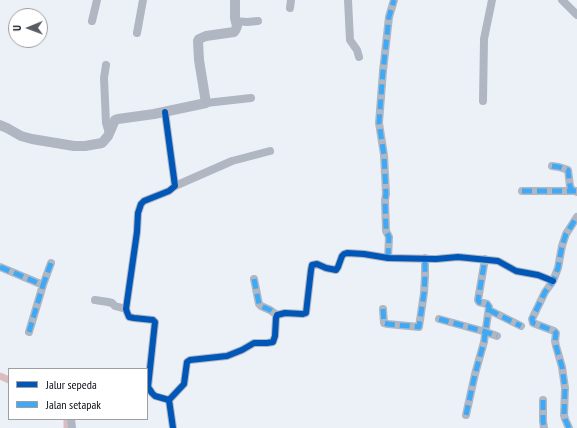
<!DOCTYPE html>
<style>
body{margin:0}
#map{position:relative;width:577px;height:428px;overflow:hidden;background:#ecf1f8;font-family:"PT Sans Narrow",sans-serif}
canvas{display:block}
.legend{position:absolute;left:8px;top:368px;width:140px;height:52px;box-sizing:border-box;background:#fff;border:1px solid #9d9fa1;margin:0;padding:5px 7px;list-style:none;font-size:12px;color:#090e15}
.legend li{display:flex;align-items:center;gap:8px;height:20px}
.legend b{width:20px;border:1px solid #9d9fa1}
.north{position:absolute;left:8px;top:8px;width:40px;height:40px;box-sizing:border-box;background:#fff;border:1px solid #9d9fa1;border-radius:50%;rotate:269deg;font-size:11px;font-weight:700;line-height:16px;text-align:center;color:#090e15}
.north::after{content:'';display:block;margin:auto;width:14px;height:18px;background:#585d64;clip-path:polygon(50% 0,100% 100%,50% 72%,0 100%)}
</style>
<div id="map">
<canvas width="577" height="428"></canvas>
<ul class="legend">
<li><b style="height:5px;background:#0057b8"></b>Jalur sepeda</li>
<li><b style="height:5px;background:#3fa9f5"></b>Jalan setapak</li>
</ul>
<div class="north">U</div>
</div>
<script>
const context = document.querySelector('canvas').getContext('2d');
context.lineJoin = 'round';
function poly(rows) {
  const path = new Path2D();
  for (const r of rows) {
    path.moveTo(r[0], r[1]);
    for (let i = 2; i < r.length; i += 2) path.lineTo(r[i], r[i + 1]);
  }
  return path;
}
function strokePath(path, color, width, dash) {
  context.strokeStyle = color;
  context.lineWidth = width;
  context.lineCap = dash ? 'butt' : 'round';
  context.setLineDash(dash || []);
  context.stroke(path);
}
const canal = poly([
 [0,376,9,380],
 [67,419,67,428]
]);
const minor = poly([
 [348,0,350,40,357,50,359,57],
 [562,0,577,15],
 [290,8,291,0],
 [92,21,97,0],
 [235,21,247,22,258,21],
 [137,33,143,0],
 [106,65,104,78,106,123,108,130,110,132],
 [483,101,484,39,492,0],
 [206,103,251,98],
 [165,112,175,186,169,191,144,201,141,204,138,213,137,232,126,309,127,312,129,317,134,318,153,320,155,322,148,387,152,393,155,396,169,400],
 [552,166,559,167,568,170,570,186,572,190,577,192],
 [175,186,232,161,270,151],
 [522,191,576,191],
 [388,258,389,237,386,231,385,200,386,194,384,155,379,123,383,71,389,17,394,0],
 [0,267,43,285,51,263],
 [254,279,259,304,261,306,270,310,277,315],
 [95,300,108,302,112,303,115,306,126,309],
 [383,309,384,323,388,324,419,327,424,293,425,276,425,258],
 [489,310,521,326],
 [439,319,486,332,497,336],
 [29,332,43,285],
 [543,400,543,421,544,428],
 [466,415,475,374,484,342,489,307,487,304,479,302,478,300,485,259],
 [71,419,72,428],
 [173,428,169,400,184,384,187,362,190,360,227,356,242,350,254,343,267,343,273,342,275,336,276,318,277,315,285,313,303,314,306,313,311,270,312,265,317,264,326,268,336,270,338,267,342,256,344,254,347,253,364,254,388,258,436,259,458,257,498,261,516,271,538,275,553,281],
 [569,428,565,419,564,415,565,388,562,367,556,346,555,341,556,333,554,331,533,323,532,319,545,292,553,281,558,268,562,246,566,234,577,217]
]);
const tertiary = poly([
 [0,125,7,128,21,136,32,139,74,146,85,146,102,143,108,136,115,120,118,119,154,114,206,103,199,60,198,41,199,39,206,36,234,32,236,29,237,26,235,18,235,0]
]);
const quiet = poly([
 [552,166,559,167,568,170,570,186,572,190,577,192],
 [522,191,576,191],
 [388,258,389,237,386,231,385,200,386,194,384,155,379,123,383,71,389,17,394,0],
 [0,267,43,285,51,263],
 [254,279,259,304,261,306,270,310,277,315],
 [383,309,384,323,388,324,419,327,424,293,425,276,425,258],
 [489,310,521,326],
 [439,319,486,332,497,336],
 [29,332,43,285],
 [543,400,543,421,544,428],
 [466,415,475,374,484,342,489,307,487,304,479,302,478,300,485,259],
 [569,428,565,419,564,415,565,388,562,367,556,346,555,341,556,333,554,331,533,323,532,319,545,292,553,281,558,268,562,246,566,234,577,217]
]);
const cycleway = poly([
 [165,112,175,186,169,191,144,201,141,204,138,213,137,232,126,309,127,312,129,317,134,318,153,320,155,322,148,387,152,393,155,396,169,400],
 [173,428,169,400,184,384,187,362,190,360,227,356,242,350,254,343,267,343,273,342,275,336,276,318,277,315,285,313,303,314,306,313,311,270,312,265,317,264,326,268,336,270,338,267,342,256,344,254,347,253,364,254,388,258,436,259,458,257,498,261,516,271,538,275,553,281]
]);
strokePath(canal, '#dabdbc', 7);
strokePath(minor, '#b0b7c2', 8);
strokePath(tertiary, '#b0b7c2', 10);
strokePath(quiet, '#3fa9f5', 5, [10, 5]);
strokePath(cycleway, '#0057b8', 6);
</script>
